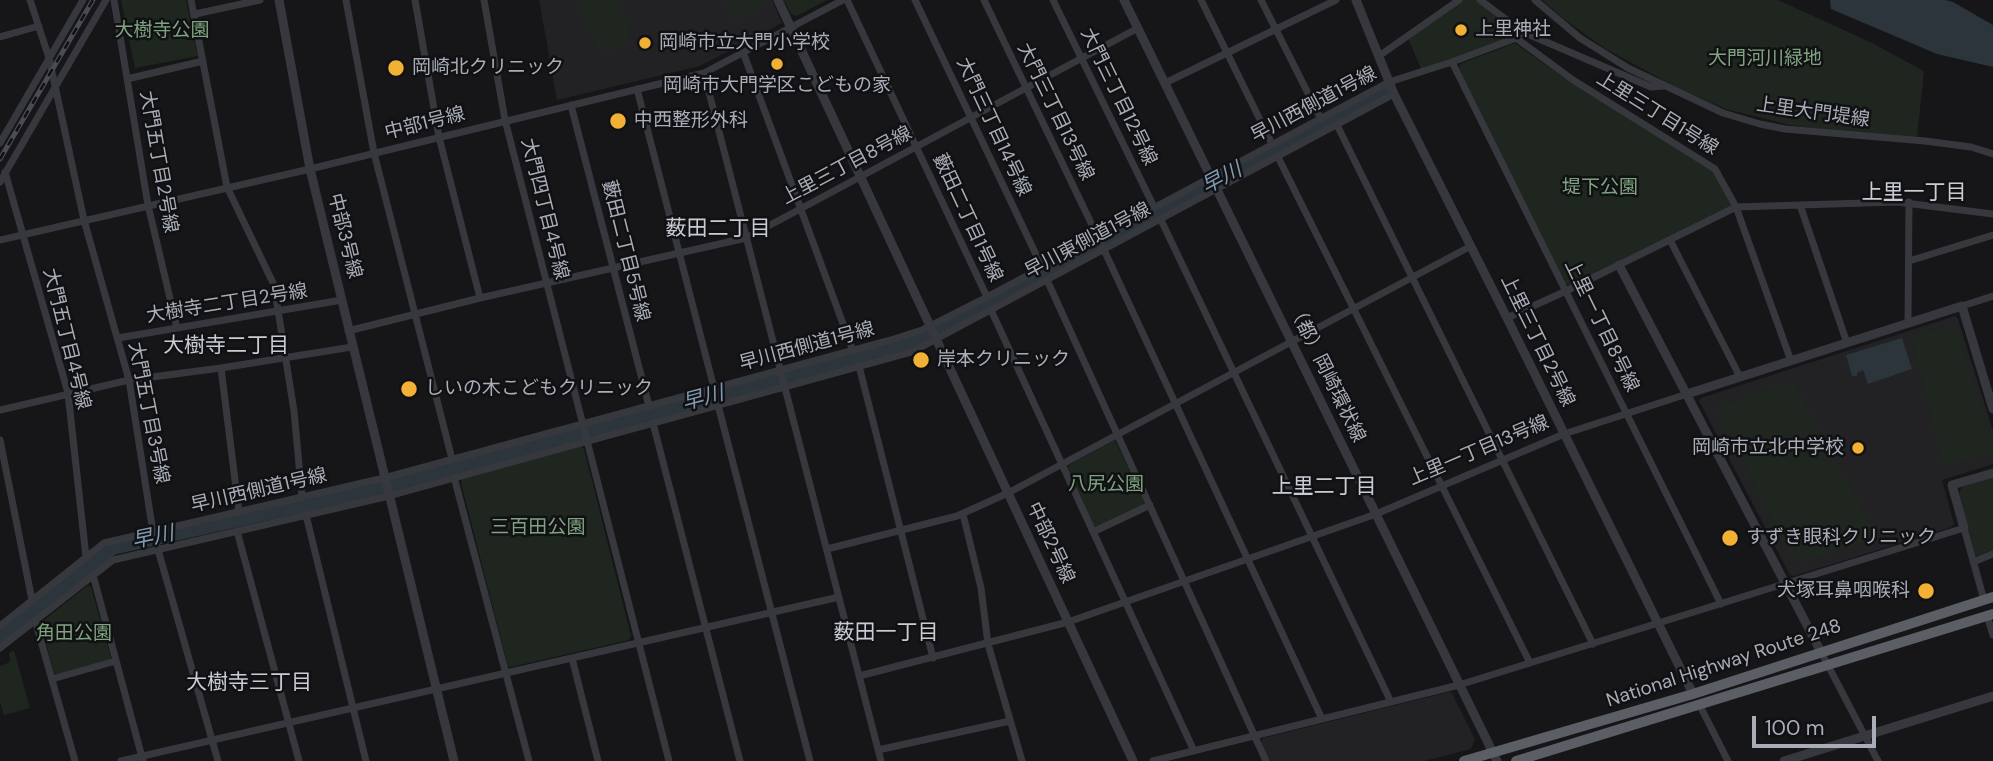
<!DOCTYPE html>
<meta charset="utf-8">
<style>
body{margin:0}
#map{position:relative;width:1993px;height:761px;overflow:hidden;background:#161618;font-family:"DM Sans",sans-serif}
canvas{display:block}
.scale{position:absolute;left:1752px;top:716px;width:124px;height:32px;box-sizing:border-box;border:4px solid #a8adb8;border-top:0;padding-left:9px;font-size:21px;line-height:24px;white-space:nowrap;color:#a8adb8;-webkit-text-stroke:5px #111113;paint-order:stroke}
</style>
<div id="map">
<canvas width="1993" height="761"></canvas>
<div class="scale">100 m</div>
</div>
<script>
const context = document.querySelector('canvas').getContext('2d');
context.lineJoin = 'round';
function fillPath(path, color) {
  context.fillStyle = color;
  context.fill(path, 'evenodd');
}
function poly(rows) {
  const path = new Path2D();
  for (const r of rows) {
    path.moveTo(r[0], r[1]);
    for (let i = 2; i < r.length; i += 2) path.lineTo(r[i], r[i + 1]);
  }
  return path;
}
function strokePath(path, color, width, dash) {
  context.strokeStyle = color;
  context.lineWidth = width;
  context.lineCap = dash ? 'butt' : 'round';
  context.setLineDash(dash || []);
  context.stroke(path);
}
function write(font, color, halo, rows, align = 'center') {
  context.font = font + ' "DM Sans","Noto Sans JP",sans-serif';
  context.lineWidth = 5;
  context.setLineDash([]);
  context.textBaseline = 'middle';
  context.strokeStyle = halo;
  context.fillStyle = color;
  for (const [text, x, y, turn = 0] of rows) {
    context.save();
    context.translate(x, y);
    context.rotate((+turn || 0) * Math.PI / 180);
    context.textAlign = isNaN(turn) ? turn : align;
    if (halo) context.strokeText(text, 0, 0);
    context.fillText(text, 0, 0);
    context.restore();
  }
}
const built = poly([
 [539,0,772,0,782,23,700,66,557,100],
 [1955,316,1958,319,1993,431,1993,464,1942,480,1954,524,1952,527,1794,576,1790,575,1699,401,1701,398],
 [1449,692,1452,693,1475,739,1471,749,1424,761,1270,761,1261,742,1263,738]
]);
const green = poly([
 [121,0,186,0,198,56,135,68],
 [575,0,617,0,631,31,630,38,626,45,617,49,608,51,598,48],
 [734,0,760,0,763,6,734,22,725,5],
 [784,0,827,0,797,16,791,14],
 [1463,0,1475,0,1516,31,1514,35,1457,57,1421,69,1408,38],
 [1542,0,1778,0,1872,43,1924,71,1917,138,1864,134,1790,125,1726,109,1678,88,1604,48,1564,19],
 [1515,43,1571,83,1712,171,1730,203,1730,206,1570,285,1566,284,1459,68,1460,64],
 [1956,324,1993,445,1993,452,1943,466,1912,337],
 [1793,381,1877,538,1807,561,1801,562,1792,558,1719,414,1719,407],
 [1115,440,1144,502,1143,506,1098,527,1094,526,1068,468,1069,465],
 [581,446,584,449,631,636,629,640,511,667,508,666,461,483,462,479],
 [1993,477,1993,550,1978,556,1975,555,1959,493,1962,487],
 [88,585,91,587,111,658,109,661,58,675,54,673,41,625,43,621],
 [14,650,30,708,4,715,0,702,0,666,10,662,9,653]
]);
const water = poly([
 [1830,0,1945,0,1953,2,1993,25,1993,67,1937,54,1831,9],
 [1902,338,1912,369,1868,384,1863,370,1857,373,1857,376,1852,376,1846,355]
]);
const river = poly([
 [0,636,112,547,377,488,899,347,924,338,1386,92]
]);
const minor = poly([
 [30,0,49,58,84,220,129,380,153,532,218,761],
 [114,0,148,205,177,328],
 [191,0,227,187,274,285,294,411,302,497],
 [346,0,374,153,452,459],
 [415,0,439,137,480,298],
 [484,0,505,120,669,761],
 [847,0,987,297],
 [915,0,1042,267],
 [984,0,1104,250,1322,719],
 [1053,0,1154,207],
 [1201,0,1272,144],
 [1261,0,1321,119],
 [1480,0,1523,32,1651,87,1664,86],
 [1535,0,1580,38,1628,68,1723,113,1760,124,1785,129,1925,141,1971,147,1993,154],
 [195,14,260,0],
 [0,37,39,26],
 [1516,38,1573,80,1715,169,1736,207,1791,361],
 [743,52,853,351],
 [1379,56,1459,0],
 [1452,62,1721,604],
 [704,73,881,761],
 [127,79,203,61],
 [1165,83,1336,0],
 [637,89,714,388],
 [571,105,649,406],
 [1337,125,1593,644],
 [0,143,83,0],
 [1278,157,1530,663],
 [5,172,68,393,86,557],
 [0,182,106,0],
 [1800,205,1847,343],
 [1161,220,1391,702],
 [0,240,310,169,704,73,843,0],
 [1670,240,1740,377],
 [1909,261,1993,235],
 [1047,280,1266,761],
 [1962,306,1993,296],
 [991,310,1194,751],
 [1507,318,1566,291,1736,207,1897,202,1993,214],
 [1908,323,1909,202],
 [348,331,480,298,746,238,1138,28],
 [118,338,342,300],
 [859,366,933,658],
 [221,368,239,512],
 [718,405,810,761],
 [0,410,129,380,221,368,352,347],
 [653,423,740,761],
 [0,440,32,600],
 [454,477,529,761],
 [963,514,981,588,988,644,1022,761],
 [306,515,366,761],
 [237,531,299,761],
 [1093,532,1150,505],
 [827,549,957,516,1008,493,1471,246],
 [1973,562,1993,554],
 [93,575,143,761],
 [1987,616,1993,635],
 [35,620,75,761],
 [0,626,104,543,384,478,891,340,922,330,987,297,1389,82,1452,62,1516,38,1523,32],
 [0,648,113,560,389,496,912,352,1394,94],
 [1821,652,1878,761],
 [572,658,598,761],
 [859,676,1068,622,1376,514,1564,434,1687,394],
 [52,679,116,661],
 [1699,704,1728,761],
 [878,750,1010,721],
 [121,761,839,597],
 [1153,761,1459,685,1964,528,1984,600]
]);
const tertiary = poly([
 [279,0,310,169,454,761],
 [778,0,1133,761],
 [1124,0,1497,761],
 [1356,0,1394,94,1507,318,1693,694],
 [1619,265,1821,652],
 [1687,394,1962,306,1993,409],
 [1964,528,1952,485,1993,473],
 [1784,761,1993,696]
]);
const trunk = poly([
 [1464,761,1693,694,1993,597],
 [1516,761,1993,614]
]);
const rail = poly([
 [0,159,93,0]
]);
const markers = [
 [1461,30,7,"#f2b134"],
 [645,43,7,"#f2b134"],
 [777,64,7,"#f2b134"],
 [396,68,9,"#f2b134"],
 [618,121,9,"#f2b134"],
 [921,360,9,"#f2b134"],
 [409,389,9,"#f2b134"],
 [1858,448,7,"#f2b134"],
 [1730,538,9,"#f2b134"],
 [1926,591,9,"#f2b134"]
];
const poiNames = [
 ["上里神社",1475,30],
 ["岡崎市立大門小学校",659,43],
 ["岡崎北クリニック",412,68],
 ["岡崎市大門学区こどもの家",777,86,"center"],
 ["中西整形外科",634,121],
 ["岸本クリニック",937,360],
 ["しいの木こどもクリニック",425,389],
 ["岡崎市立北中学校",1844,448,"right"],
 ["すずき眼科クリニック",1746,538],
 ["犬塚耳鼻咽喉科",1910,591,"right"]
];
const parkNames = [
 ["大樹寺公園",162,31],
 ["大門河川緑地",1765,59],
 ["堤下公園",1600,188],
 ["八尻公園",1106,485],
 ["三百田公園",538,528],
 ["角田公園",74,634]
];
const streetNames = [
 ["大門三丁目12号線",1118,97,64],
 ["早川西側道1号線",1314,105,-28],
 ["大門三丁目13号線",1055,112,64],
 ["上里大門堤線",1813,113,8],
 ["上里三丁目1号線",1657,114,32],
 ["中部1号線",425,124,-14],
 ["大門三丁目14号線",993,127,65],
 ["大門五丁目2号線",158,162,80],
 ["上里三丁目8号線",847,166,-28],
 ["大門四丁目4号線",544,209,76],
 ["藪田二丁目1号線",967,218,65],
 ["中部3号線",344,236,76],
 ["早川東側道1号線",1088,241,-28],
 ["藪田二丁目5号線",625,251,76],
 ["大樹寺二丁目2号線",227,304,-9],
 ["上里一丁目8号線",1601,326,64],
 ["大門五丁目4号線",66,339,76],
 ["上里三丁目2号線",1537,341,64],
 ["早川西側道1号線",807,347,-15],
 ["（都）岡崎環状線",1326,373,64],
 ["大門五丁目3号線",148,413,79],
 ["上里一丁目13号線",1479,451,-23],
 ["早川西側道1号線",259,491,-13],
 ["中部2号線",1050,543,65],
 ["National Highway Route 248",1724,664,-18]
];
const waterNames = [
 ["早川",1222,179,-28],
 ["早川",703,399,-15],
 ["早川",153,538,-12]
];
const neighbourhoodNames = [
 ["上里一丁目",1914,193],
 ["薮田二丁目",718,229],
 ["大樹寺二丁目",226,346],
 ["上里二丁目",1324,487],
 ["薮田一丁目",886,633],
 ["大樹寺三丁目",249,683]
];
fillPath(built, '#222225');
fillPath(green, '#1e261f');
fillPath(water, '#2c353c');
strokePath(river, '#2c353c', 16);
strokePath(minor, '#37383d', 7);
strokePath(tertiary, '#37383d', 9);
strokePath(trunk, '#5b5e65', 10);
strokePath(rail, '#4a4c52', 5);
strokePath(rail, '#111113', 2.5, [8]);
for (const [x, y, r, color] of markers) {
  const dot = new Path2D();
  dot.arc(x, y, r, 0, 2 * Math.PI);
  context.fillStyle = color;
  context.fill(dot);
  strokePath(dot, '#111113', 2.5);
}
write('19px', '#a8adb8', '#111113', poiNames, 'left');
write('19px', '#7fa381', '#111113', parkNames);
write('19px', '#a8adb8', '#111113', streetNames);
write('italic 21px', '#7f9bb3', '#111113', waterNames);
write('21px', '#c9ccd4', '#111113', neighbourhoodNames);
</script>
